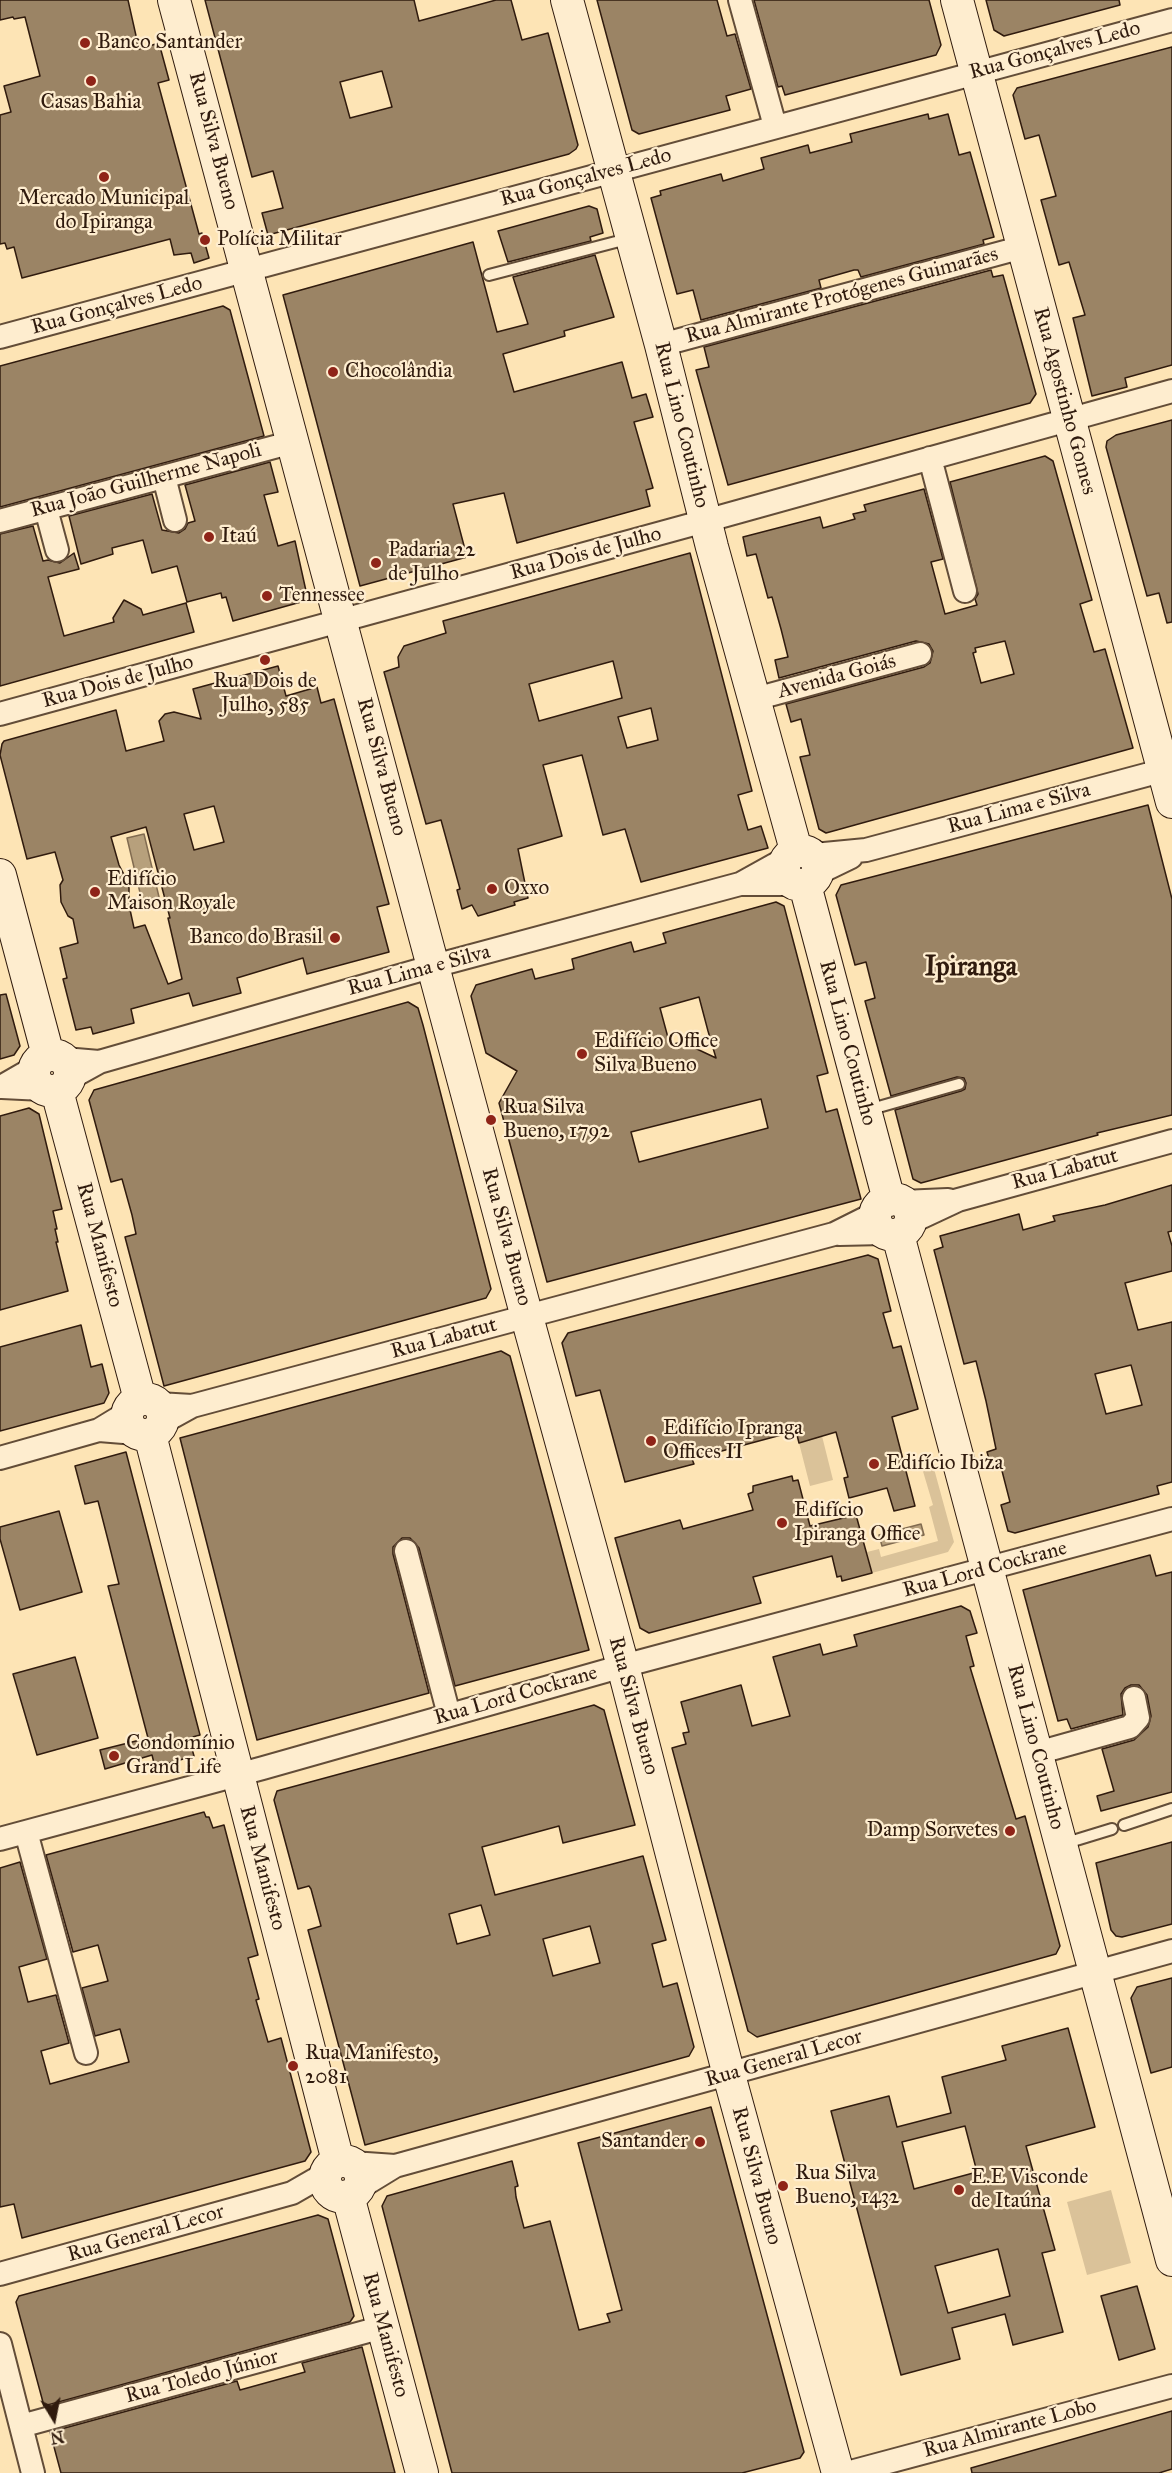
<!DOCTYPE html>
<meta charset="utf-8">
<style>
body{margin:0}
#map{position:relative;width:1172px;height:2473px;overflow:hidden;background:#fde4b5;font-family:"IM FELL Great Primer",serif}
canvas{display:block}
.north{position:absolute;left:24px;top:2389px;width:60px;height:60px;-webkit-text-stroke:4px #feedcf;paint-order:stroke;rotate:170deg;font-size:16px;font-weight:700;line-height:24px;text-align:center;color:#301b0e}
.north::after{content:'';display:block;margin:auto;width:21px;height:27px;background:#301b0e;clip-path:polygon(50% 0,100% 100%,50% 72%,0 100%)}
</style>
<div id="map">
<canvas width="1172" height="2473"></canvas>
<div class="north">N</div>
</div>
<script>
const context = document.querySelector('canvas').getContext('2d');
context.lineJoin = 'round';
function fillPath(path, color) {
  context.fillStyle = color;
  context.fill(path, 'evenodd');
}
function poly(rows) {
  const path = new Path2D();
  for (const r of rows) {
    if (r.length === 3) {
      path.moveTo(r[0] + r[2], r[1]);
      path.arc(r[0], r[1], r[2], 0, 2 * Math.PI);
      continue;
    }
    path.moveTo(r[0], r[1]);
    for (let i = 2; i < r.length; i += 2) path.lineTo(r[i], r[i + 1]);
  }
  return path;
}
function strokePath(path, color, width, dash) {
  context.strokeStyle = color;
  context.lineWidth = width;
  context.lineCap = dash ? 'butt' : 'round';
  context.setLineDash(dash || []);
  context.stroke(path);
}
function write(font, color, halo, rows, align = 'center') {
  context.font = font + ' "IM FELL Great Primer",serif';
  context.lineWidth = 4.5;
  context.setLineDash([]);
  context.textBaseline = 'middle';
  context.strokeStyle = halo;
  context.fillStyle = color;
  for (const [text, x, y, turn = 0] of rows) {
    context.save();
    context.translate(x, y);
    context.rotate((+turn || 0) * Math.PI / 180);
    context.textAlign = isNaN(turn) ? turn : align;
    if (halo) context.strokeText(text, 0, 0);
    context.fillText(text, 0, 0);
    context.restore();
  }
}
const green = poly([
 [822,1436,833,1480,810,1486,799,1443],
 [933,1465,954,1542,948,1552,872,1573,867,1552,879,1549,881,1557,938,1541,929,1507,933,1505,922,1468],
 [1111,2190,1131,2263,1087,2275,1067,2202]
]);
const water = poly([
 [144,834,159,897,142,901,127,838,144,834],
 [921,1524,924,1535,882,1546,879,1535,921,1524]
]);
const building = poly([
 [0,0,128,0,139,49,159,43,169,80,158,83,199,234,202,233,209,258,194,263,191,253,174,255,170,239,22,278,14,247,7,249,5,243,0,244,0,115,11,112,4,86,40,76,25,17,14,19,13,17,0,20,0,0],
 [205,0,414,0,419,21,496,0,511,0,522,40,548,33,578,145,576,149,569,154,268,235,262,213,283,208,273,171,252,177,205,0],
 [382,71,392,107,350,118,340,82,382,71],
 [597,0,717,0,727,36,735,34,751,89,726,96,730,110,639,134,632,130,597,0],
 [754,0,929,0,941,45,936,55,785,95,782,86,778,87,754,0],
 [986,0,1119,0,1120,5,1004,36,994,30,986,0],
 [1172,47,1172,365,1125,378,1127,387,1092,396,1073,318,1085,315,1069,262,1059,265,1041,200,1056,196,1039,135,1025,139,1013,95,1017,88,1172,47],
 [928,114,929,119,948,114,959,155,970,152,994,237,983,240,984,244,861,277,858,270,854,270,819,280,821,288,701,320,693,290,677,294,651,198,661,195,660,191,721,174,723,181,743,175,764,169,761,158,808,145,810,153,852,142,850,134,928,114],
 [589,206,597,209,603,233,590,237,591,241,508,262,498,231,589,206],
 [473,242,497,332,528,324,513,277,595,255,614,317,564,331,565,336,503,354,514,392,622,362,632,398,646,394,653,417,634,422,653,488,646,490,650,506,517,543,504,493,453,504,467,557,360,586,283,295,473,242],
 [991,270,993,277,1003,275,1005,282,1036,394,1030,403,728,485,696,370,709,367,704,347,991,270],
 [223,306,230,310,264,436,0,507,0,366,223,306],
 [1172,420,1172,622,1167,623,1159,593,1147,596,1106,447,1107,441,1116,435,1172,420],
 [1045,456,1053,461,1092,600,1080,604,1094,652,1105,649,1133,748,826,833,819,829,800,757,810,755,801,719,791,722,786,704,924,667,930,663,933,651,929,644,916,641,779,678,775,660,788,657,781,629,772,597,768,598,756,554,747,556,743,537,820,517,823,528,855,519,853,514,866,511,864,505,924,489,943,559,931,562,945,614,977,605,975,599,978,594,950,482,1045,456],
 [1005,641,1014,674,981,683,973,653,976,652,975,648,1005,641],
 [270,462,278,492,264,495,278,546,295,541,308,600,233,621,226,597,222,598,221,593,187,602,177,566,152,573,143,540,112,548,113,554,81,564,69,516,152,494,162,530,179,533,185,529,188,523,195,521,185,485,270,462],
 [33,526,43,561,48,560,60,563,74,553,79,569,48,577,64,636,114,622,113,618,124,600,141,609,143,615,186,603,194,632,0,686,0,534,33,526],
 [690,553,752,791,738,795,748,830,761,826,768,848,641,882,625,829,603,835,582,755,543,765,562,836,518,849,528,898,514,902,515,905,478,916,472,905,462,909,457,890,460,889,441,820,426,824,384,672,399,667,398,657,404,646,446,633,443,621,690,553],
 [613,661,622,698,539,721,529,684,613,661],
 [651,708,658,740,627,748,618,717,651,708],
 [278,666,286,696,317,687,321,703,334,699,389,904,377,907,389,952,307,974,303,958,237,978,241,993,193,1006,189,993,131,1009,134,1023,93,1034,91,1027,76,1030,63,979,67,978,60,948,78,943,73,919,68,916,61,902,60,885,63,880,55,852,27,859,0,755,2,744,4,741,116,710,126,751,164,741,159,721,165,714,174,712,201,719,193,689,278,666],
 [214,806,224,842,194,850,184,814,214,806],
 [146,827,170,918,168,918,182,979,168,984,145,925,134,928,129,905,129,884,119,865,111,837,146,827],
 [1148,805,1172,899,1172,1115,1097,1133,1098,1135,921,1183,913,1179,895,1110,961,1091,965,1089,966,1083,964,1078,957,1077,891,1096,865,1001,875,998,866,962,855,965,836,895,841,885,1148,805],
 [776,902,784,906,828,1073,817,1076,826,1112,837,1109,861,1199,547,1282,499,1103,517,1071,486,1053,471,996,476,985,532,969,535,979,574,969,572,959,631,942,634,952,666,943,663,933,776,902],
 [699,997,708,1031,716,1058,682,1042,670,1045,660,1008,699,997],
 [761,1099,768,1128,639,1162,631,1132,761,1099],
 [6,994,20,1046,14,1055,0,1059,0,995,6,994],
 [408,1002,418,1008,423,1025,491,1289,486,1298,164,1386,125,1237,136,1234,132,1215,122,1179,111,1182,89,1100,94,1090,408,1002],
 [29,1108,39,1114,62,1209,53,1211,57,1229,55,1229,58,1242,56,1242,68,1291,0,1310,0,1116,29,1108],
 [1172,1185,1172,1231,1168,1232,1172,1246,1172,1271,1125,1283,1138,1330,1172,1322,1172,1482,1157,1486,1159,1494,1015,1533,1008,1531,1001,1505,1010,1502,1001,1467,992,1469,987,1452,996,1449,986,1401,976,1361,964,1364,934,1250,943,1247,940,1236,1019,1214,1023,1230,1055,1221,1053,1216,1105,1205,1172,1185],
 [1131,1365,1142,1405,1106,1414,1095,1374,1131,1365],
 [868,1255,878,1259,891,1311,883,1313,893,1348,901,1346,918,1409,892,1417,915,1506,894,1511,887,1488,849,1498,844,1478,848,1477,836,1432,799,1443,796,1431,692,1459,694,1464,625,1482,600,1390,576,1396,562,1343,568,1333,868,1255],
 [81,1325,91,1367,102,1364,109,1393,104,1403,0,1431,0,1347,81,1325],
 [501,1351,510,1356,589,1650,455,1686,419,1548,410,1538,402,1538,393,1547,393,1554,429,1693,257,1740,180,1438,501,1351],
 [126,1452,200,1735,189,1738,194,1756,155,1767,152,1755,105,1769,100,1750,148,1738,108,1586,119,1584,109,1544,98,1501,85,1504,75,1466,126,1452],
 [792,1476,793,1481,798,1480,810,1526,856,1515,872,1573,842,1581,841,1576,837,1577,832,1556,753,1577,761,1603,649,1633,640,1628,615,1538,680,1520,683,1529,753,1510,748,1494,753,1492,753,1486,792,1476],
 [59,1511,82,1592,20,1610,0,1539,0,1527,59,1511],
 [1150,1555,1156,1576,1172,1572,1172,1792,1101,1811,1097,1796,1114,1791,1102,1749,1134,1740,1148,1727,1151,1716,1147,1695,1139,1685,1131,1685,1125,1688,1121,1694,1123,1715,1071,1729,1067,1719,1058,1721,1023,1590,1150,1555],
 [961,1606,970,1611,977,1633,966,1636,974,1666,970,1667,1016,1819,1025,1816,1060,1946,1056,1954,757,2037,748,2031,672,1748,686,1744,683,1733,689,1732,681,1702,741,1685,752,1726,790,1716,773,1657,820,1644,823,1655,857,1646,854,1635,961,1606],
 [75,1657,98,1738,37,1755,13,1674,75,1657],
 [594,1705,604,1710,635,1825,563,1843,559,1826,482,1847,495,1895,643,1856,666,1940,652,1944,663,1987,677,1983,694,2047,689,2056,365,2145,308,1930,321,1926,311,1889,309,1886,298,1889,274,1800,277,1791,594,1705],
 [481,1905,490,1935,457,1944,449,1914,481,1905],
 [590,1926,600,1963,553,1976,543,1939,590,1926],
 [204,1812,206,1817,209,1817,213,1828,224,1825,258,1955,248,1958,259,1999,256,2000,268,2042,281,2038,311,2152,305,2161,22,2238,14,2204,0,2207,0,1868,20,1862,47,1959,19,1967,28,2002,56,1995,69,2043,41,2051,50,2084,129,2062,120,2029,95,2036,82,1988,108,1981,98,1945,73,1952,46,1855,204,1812],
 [1172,1842,1172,1924,1122,1937,1116,1936,1111,1930,1096,1863,1172,1842],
 [1172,1978,1172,2067,1151,2073,1131,1998,1137,1987,1172,1978],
 [1068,2028,1095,2127,1026,2146,1055,2250,1042,2253,1063,2332,1013,2345,1005,2314,952,2328,960,2359,901,2375,831,2111,889,2096,897,2127,951,2113,942,2077,1006,2060,1002,2046,1068,2028],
 [965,2126,977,2172,914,2189,902,2142,965,2126],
 [998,2249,1010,2296,948,2313,935,2266,998,2249],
 [711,2107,804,2452,800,2458,742,2473,452,2473,382,2206,387,2196,512,2161,518,2186,515,2187,516,2197,524,2228,550,2221,579,2330,610,2322,607,2314,622,2310,578,2143,711,2107],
 [318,2215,328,2219,354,2316,350,2322,44,2406,16,2302,19,2296,318,2215],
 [1137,2286,1155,2349,1119,2360,1101,2296,1137,2286],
 [362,2347,395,2473,61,2473,50,2432,237,2381,240,2390,305,2372,302,2363,362,2347],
 [1172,2411,1172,2469,1159,2473,972,2473,971,2468,1172,2411]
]);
const lane = poly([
 [489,275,631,238],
 [868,1110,959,1084],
 [1124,1825,1172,1809],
 [1063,1844,1112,1829]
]);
const street = poly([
 [740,0,775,126],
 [0,337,1172,20],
 [661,345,1023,247],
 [930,458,965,591],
 [164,477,175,520],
 [46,509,57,550],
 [0,521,293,442],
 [755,699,920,654],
 [0,714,705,521,1172,391],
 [814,855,866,850,1172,768],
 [818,873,851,857],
 [742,884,792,884],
 [64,1059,99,1062],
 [70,1078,99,1062,434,966,740,884,785,859],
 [1,1087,34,1068],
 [2,1087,43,1089],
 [902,1202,948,1200],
 [911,1222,958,1200,1172,1141],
 [839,1234,884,1233],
 [158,1404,192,1406],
 [163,1422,192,1406,834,1234,876,1213],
 [99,1430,136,1433],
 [0,1458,99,1430,127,1413],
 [406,1551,449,1715],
 [1037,1753,1130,1727,1138,1718,1134,1698],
 [26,1832,86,2053],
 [0,1839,263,1768,623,1666,1172,1519],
 [352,2163,395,2166],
 [359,2188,395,2166,1172,1951],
 [0,2274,292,2193,325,2174],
 [0,2344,33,2473],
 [21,2426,383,2327],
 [847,2473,1172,2386]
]);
const secondary = poly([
 [174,0,527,1317,623,1666,729,2075,838,2473],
 [567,0,661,345,712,547,796,850],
 [957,0,1172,802],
 [801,868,17],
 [0,875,48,1055],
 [805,885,889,1200],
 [52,1073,18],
 [57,1091,140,1399],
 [893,1217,18],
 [898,1235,1172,2260],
 [145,1417,18],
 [150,1435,338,2161],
 [343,2179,18],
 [348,2196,422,2473]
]);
const markers = [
 [85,43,6,"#8f2418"],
 [91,81,6,"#8f2418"],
 [104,177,6,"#8f2418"],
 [205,240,6,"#8f2418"],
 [333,372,6,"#8f2418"],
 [209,537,6,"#8f2418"],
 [376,563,6,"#8f2418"],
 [267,596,6,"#8f2418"],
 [265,660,6,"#8f2418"],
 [492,889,6,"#8f2418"],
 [95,892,6,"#8f2418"],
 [335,938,6,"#8f2418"],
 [582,1054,6,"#8f2418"],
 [491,1120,6,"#8f2418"],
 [651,1441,6,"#8f2418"],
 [874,1464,6,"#8f2418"],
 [782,1523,6,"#8f2418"],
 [114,1756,6,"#8f2418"],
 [1010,1831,6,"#8f2418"],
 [293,2066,6,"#8f2418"],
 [700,2142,6,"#8f2418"],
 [783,2186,6,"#8f2418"],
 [959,2190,6,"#8f2418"]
];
const poiNames = [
 ["Banco Santander",97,43],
 ["Casas Bahia",91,103,"center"],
 ["Mercado Municipal",104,199,"center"],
 ["do Ipiranga",104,223,"center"],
 ["Polícia Militar",217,240],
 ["Chocolândia",345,372],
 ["Itaú",221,537],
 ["Padaria 22",388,551],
 ["de Julho",388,575],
 ["Tennessee",279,596],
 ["Rua Dois de",265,682,"center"],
 ["Julho, 585",265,706,"center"],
 ["Edifício",107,880],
 ["Maison Royale",107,904],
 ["Oxxo",504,889],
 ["Banco do Brasil",323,938,"right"],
 ["Edifício Office",594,1042],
 ["Silva Bueno",594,1066],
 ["Rua Silva",503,1108],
 ["Bueno, 1792",503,1132],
 ["Edifício Ipranga",663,1429],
 ["Offices II",663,1453],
 ["Edifício Ibiza",886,1464],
 ["Edifício",794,1511],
 ["Ipiranga Office",794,1535],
 ["Condomínio",126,1744],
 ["Grand Life",126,1768],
 ["Damp Sorvetes",998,1831,"right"],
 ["Rua Manifesto,",305,2054],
 ["2081",305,2078],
 ["Santander",688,2142,"right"],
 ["Rua Silva",795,2174],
 ["Bueno, 1432",795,2198],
 ["E.E Visconde",971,2178],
 ["de Itaúna",971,2202]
];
const streetNames = [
 ["Rua Gonçalves Ledo",1055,51,-15],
 ["Rua Silva Bueno",213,141,75],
 ["Rua Gonçalves Ledo",586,178,-15],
 ["Rua Almirante Protógenes Guimarães",842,296,-15],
 ["Rua Gonçalves Ledo",117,306,-15],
 ["Rua Agostinho Gomes",1064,401,75],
 ["Rua Lino Coutinho",681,425,76],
 ["Rua João Guilherme Napoli",146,481,-15],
 ["Rua Dois de Julho",586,554,-15],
 ["Avenida Goiás",837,677,-15],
 ["Rua Dois de Julho",118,682,-15],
 ["Rua Silva Bueno",381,767,75],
 ["Rua Lima e Silva",1019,809,-15],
 ["Rua Lima e Silva",419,971,-15],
 ["Rua Lino Coutinho",847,1043,75],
 ["Rua Labatut",1065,1170,-15],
 ["Rua Silva Bueno",506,1237,75],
 ["Rua Manifesto",99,1245,75],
 ["Rua Labatut",444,1339,-15],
 ["Rua Lord Cockrane",985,1570,-15],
 ["Rua Lord Cockrane",516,1696,-16],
 ["Rua Silva Bueno",633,1706,75],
 ["Rua Lino Coutinho",1035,1747,75],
 ["Rua Manifesto",262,1868,75],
 ["Rua General Lecor",784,2059,-16],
 ["Rua Silva Bueno",756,2176,75],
 ["Rua General Lecor",146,2234,-16],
 ["Rua Manifesto",385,2335,75],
 ["Rua Toledo Júnior",202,2377,-15],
 ["Rua Almirante Lobo",1010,2429,-15]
];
const districtNames = [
 ["Ipiranga",971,968]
];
fillPath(green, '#dac299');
fillPath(water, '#b7a07c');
strokePath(water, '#816b50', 1.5);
fillPath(building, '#9b8465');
strokePath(building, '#301b0e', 1.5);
strokePath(lane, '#634d38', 14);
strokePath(street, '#634d38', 26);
strokePath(secondary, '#301b0e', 34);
strokePath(lane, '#feedcf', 10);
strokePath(street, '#feedcf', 22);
strokePath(secondary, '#feedcf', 32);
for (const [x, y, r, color] of markers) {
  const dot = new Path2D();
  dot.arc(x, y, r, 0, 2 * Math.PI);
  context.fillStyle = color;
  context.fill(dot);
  strokePath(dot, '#feedcf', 2);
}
write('21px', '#301b0e', '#feedcf', poiNames, 'left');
write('21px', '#301b0e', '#feedcf', streetNames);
write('bold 27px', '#301b0e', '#feedcf', districtNames);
</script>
